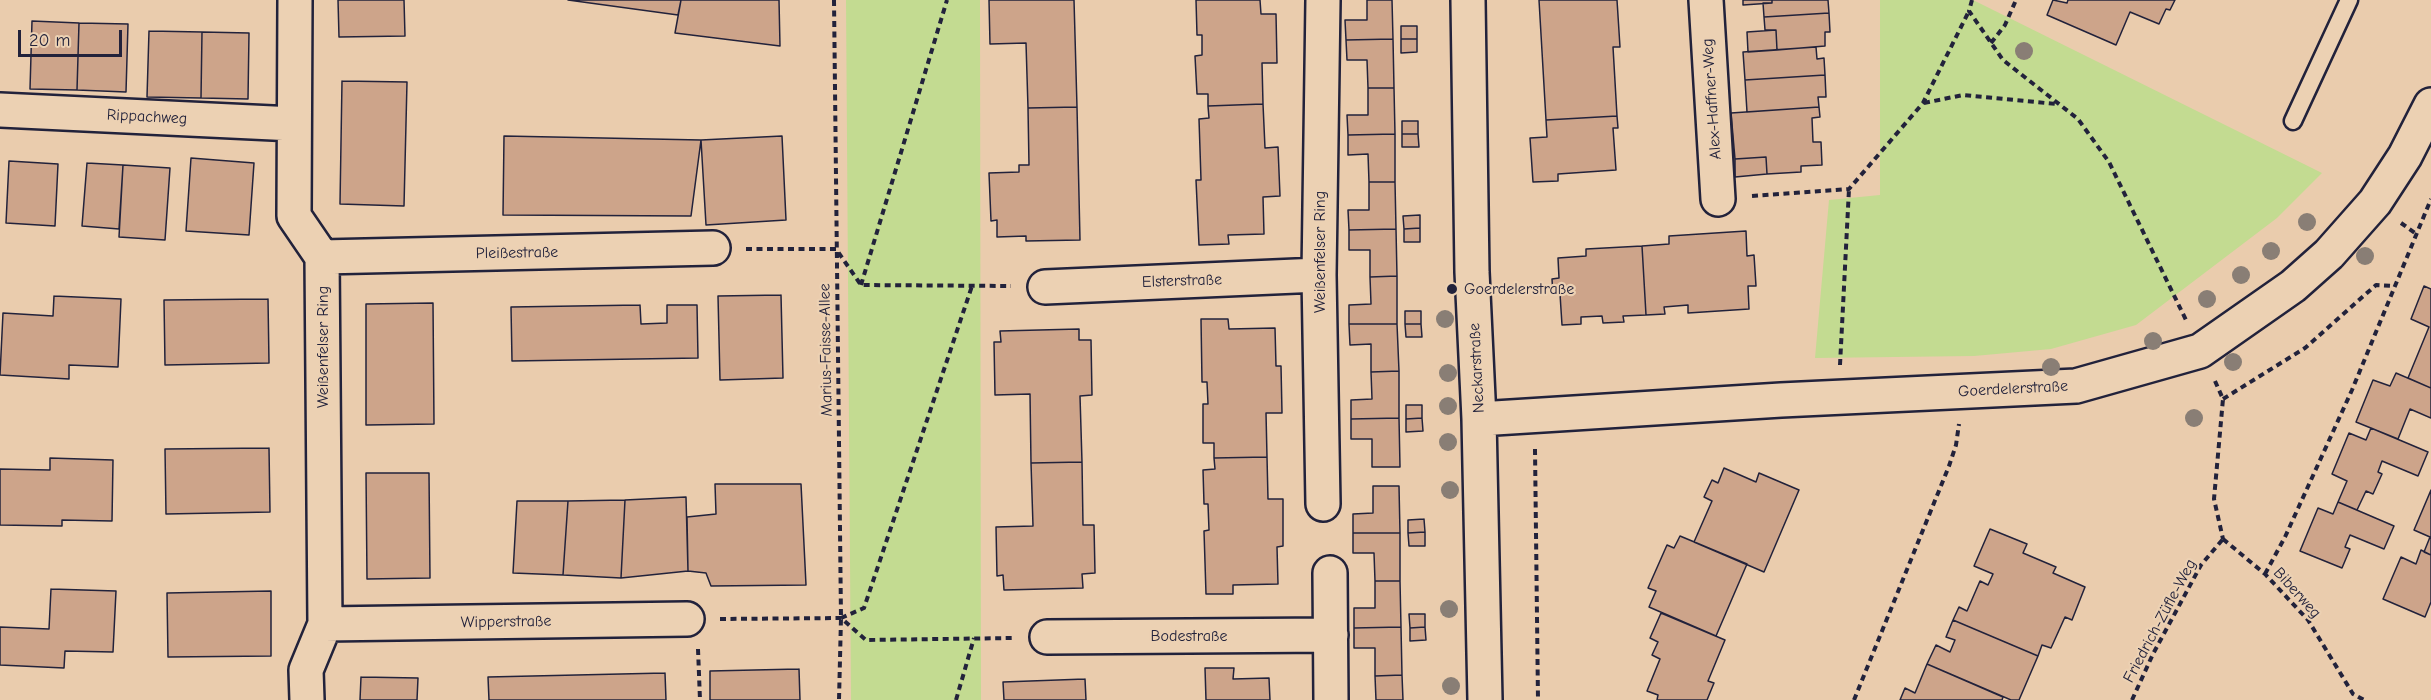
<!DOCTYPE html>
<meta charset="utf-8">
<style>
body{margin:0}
#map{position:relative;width:2431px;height:700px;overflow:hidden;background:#eaccad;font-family:"Comic Neue",sans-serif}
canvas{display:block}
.scale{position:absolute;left:18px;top:30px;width:104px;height:27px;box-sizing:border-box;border:3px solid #22223b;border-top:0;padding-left:8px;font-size:18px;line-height:21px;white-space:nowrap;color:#22223b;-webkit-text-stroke:4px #ecd1b3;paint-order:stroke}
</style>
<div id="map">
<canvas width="2431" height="700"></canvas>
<div class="scale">20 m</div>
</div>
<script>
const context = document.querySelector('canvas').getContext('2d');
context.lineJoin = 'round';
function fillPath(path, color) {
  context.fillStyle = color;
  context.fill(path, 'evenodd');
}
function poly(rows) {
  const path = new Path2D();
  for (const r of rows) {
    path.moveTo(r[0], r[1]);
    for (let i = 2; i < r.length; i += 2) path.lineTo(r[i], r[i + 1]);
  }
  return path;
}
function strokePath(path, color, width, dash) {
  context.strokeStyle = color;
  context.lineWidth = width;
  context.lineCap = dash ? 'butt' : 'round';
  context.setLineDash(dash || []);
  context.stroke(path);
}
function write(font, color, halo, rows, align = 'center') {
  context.font = font + ' "Comic Neue",sans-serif';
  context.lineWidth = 4.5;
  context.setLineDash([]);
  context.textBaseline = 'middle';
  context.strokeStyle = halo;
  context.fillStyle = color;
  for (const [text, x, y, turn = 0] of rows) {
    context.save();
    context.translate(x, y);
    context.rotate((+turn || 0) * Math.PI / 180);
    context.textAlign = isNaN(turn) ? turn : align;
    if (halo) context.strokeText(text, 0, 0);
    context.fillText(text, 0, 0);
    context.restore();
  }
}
const green = poly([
 [846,0,980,0,981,700,851,700],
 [1880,0,1973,0,2322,173,2277,218,2136,325,2051,349,1974,356,1815,358,1829,200,1880,195]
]);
const building = poly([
 [338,0,404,0,405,36,339,37,338,0],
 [568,0,681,0,678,15,568,0],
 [681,0,779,0,780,46,675,33,681,0],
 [989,0,1074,0,1077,107,1028,108,1026,43,990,44,989,0],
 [1196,0,1260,0,1261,14,1276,14,1277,63,1262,63,1263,104,1208,106,1208,94,1197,94,1195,56,1202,55,1202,35,1197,35,1196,0],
 [1367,0,1392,0,1393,39,1346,40,1345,20,1367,20,1367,0],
 [1539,0,1617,0,1620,47,1613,47,1617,116,1546,120,1539,0],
 [1743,0,1772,0,1772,3,1743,5,1743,0],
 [1772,0,1828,0,1829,13,1764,17,1763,3,1772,3,1772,0],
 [2053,0,2067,3,2068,0,2175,0,2170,10,2166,9,2159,24,2130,12,2116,45,2047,15,2053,0],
 [1829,13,1830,32,1825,32,1825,46,1777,50,1776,30,1765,30,1764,17,1829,13],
 [32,21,79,23,77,90,30,89,32,21],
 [79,23,128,24,126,92,77,90,79,23],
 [1401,26,1417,26,1417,39,1401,39,1401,26],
 [1776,30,1777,50,1748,52,1747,32,1776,30],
 [149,31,202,32,201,98,147,97,149,31],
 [202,32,249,33,248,99,201,98,202,32],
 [1393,39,1394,88,1368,88,1367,60,1347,60,1346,40,1393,39],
 [1401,39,1417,39,1417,52,1401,53,1401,39],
 [1816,47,1817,59,1824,58,1825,75,1745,80,1743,52,1816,47],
 [1825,75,1826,97,1818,97,1819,107,1747,112,1745,80,1825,75],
 [342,81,407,82,404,206,340,204,342,81],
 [1368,88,1394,88,1395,134,1348,135,1347,115,1368,115,1368,88],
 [1263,104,1265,148,1278,147,1280,196,1263,197,1264,234,1228,235,1229,244,1199,245,1196,180,1201,180,1199,119,1209,118,1208,106,1263,104],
 [1077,107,1080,240,1026,241,1026,236,997,237,997,220,991,221,989,173,1019,172,1019,165,1029,165,1028,108,1077,107],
 [1819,107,1820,117,1812,118,1813,142,1821,142,1822,165,1801,166,1801,172,1767,174,1766,157,1735,159,1731,113,1819,107],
 [1617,116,1618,128,1613,128,1616,170,1558,174,1558,181,1533,182,1530,138,1547,137,1546,120,1617,116],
 [1402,121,1418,121,1418,134,1402,134,1402,121],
 [1395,134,1395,182,1369,182,1368,154,1348,155,1348,135,1395,134],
 [1402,134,1418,134,1419,147,1402,147,1402,134],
 [504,136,701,140,691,216,503,215,504,136],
 [782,136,786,220,706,225,701,140,782,136],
 [1766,157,1767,174,1735,177,1735,159,1766,157],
 [191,158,254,163,249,235,186,231,191,158],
 [9,161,58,164,55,226,6,223,9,161],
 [87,163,123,165,119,229,82,226,87,163],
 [123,165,170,168,165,240,119,237,123,165],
 [1369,182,1395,182,1396,229,1349,230,1348,210,1369,210,1369,182],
 [1420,215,1420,228,1404,229,1403,216,1420,215],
 [1420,228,1420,242,1404,242,1404,229,1420,228],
 [1396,229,1397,276,1370,277,1370,250,1349,250,1349,230,1396,229],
 [1746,231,1747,256,1754,255,1756,286,1748,286,1749,309,1688,313,1688,305,1664,307,1665,314,1646,315,1642,246,1669,244,1669,236,1746,231],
 [1642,246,1646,315,1623,316,1624,322,1603,323,1602,316,1581,317,1581,324,1562,325,1560,294,1553,295,1552,279,1559,278,1558,258,1586,256,1586,249,1642,246],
 [1397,276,1397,324,1349,324,1349,305,1371,304,1370,277,1397,276],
 [2424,286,2431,289,2431,388,2408,378,2429,327,2411,319,2424,286],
 [781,295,783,378,720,380,718,296,781,295],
 [54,296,121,299,118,367,69,365,69,379,0,375,3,313,53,316,54,296],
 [268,299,269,363,165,365,164,300,268,299],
 [433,303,434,424,366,425,366,304,433,303],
 [640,305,641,324,667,323,667,305,697,305,698,358,512,361,511,307,640,305],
 [1405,311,1421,311,1421,324,1405,324,1405,311],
 [1201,319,1228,319,1229,329,1275,328,1276,366,1281,366,1282,413,1266,413,1267,457,1214,458,1214,443,1203,443,1203,404,1208,404,1207,382,1202,382,1201,319],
 [1349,324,1397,324,1399,371,1371,372,1371,344,1350,345,1349,324],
 [1405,324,1421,324,1422,337,1406,337,1405,324],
 [1079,329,1079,340,1091,340,1092,395,1080,396,1082,462,1031,463,1030,394,995,395,994,342,1001,342,1000,331,1079,329],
 [1399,371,1399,418,1351,419,1351,400,1372,399,1371,372,1399,371],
 [2396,373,2431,388,2431,418,2410,409,2398,439,2356,422,2373,380,2390,386,2396,373],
 [1406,405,1422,405,1422,418,1406,419,1406,405],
 [1399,418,1400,467,1372,467,1372,439,1351,439,1351,419,1399,418],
 [1422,418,1423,431,1406,432,1406,419,1422,418],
 [2371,428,2428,452,2418,476,2382,461,2378,472,2382,474,2373,494,2366,491,2357,510,2338,502,2347,481,2332,474,2349,433,2366,440,2371,428],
 [269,448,270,512,166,514,165,449,269,448],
 [1267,457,1268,499,1283,499,1283,546,1277,547,1278,584,1233,585,1233,594,1206,594,1204,531,1209,530,1208,504,1204,504,1203,470,1215,469,1214,458,1267,457],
 [50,458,113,460,112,521,62,520,62,526,0,525,0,469,50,470,50,458],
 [1082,462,1083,525,1094,525,1095,573,1082,574,1083,588,1004,590,1003,575,997,576,996,527,1033,526,1031,463,1082,462],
 [1724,468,1756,482,1759,473,1799,490,1764,572,1694,542,1712,501,1704,497,1712,480,1718,483,1724,468],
 [366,473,429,473,430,578,367,579,366,473],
 [715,484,801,484,806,585,711,586,706,573,688,571,687,517,716,514,715,484],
 [1373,486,1399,486,1400,533,1353,533,1353,514,1373,513,1373,486],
 [2431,490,2431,555,2424,552,2430,537,2414,530,2431,490],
 [686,497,688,571,621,578,625,500,686,497],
 [625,500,621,578,563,575,568,501,625,500],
 [517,501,568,501,563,575,513,573,517,501],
 [2338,502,2394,526,2384,549,2350,535,2345,547,2350,549,2342,568,2300,551,2318,508,2333,514,2338,502],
 [1424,519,1425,532,1408,533,1408,520,1424,519],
 [1990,529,2027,544,2023,553,2056,567,2053,573,2085,587,2072,620,2065,617,2051,648,2042,645,2038,656,1953,620,1959,607,1967,611,1980,581,1988,585,1993,574,1974,566,1990,529],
 [1425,532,1425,546,1409,546,1408,533,1425,532],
 [1353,533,1400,533,1400,581,1375,581,1374,553,1353,553,1353,533],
 [1680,536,1747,564,1716,636,1649,607,1656,591,1648,588,1667,545,1674,548,1680,536],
 [2421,550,2431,555,2431,602,2425,617,2383,599,2401,557,2416,564,2421,550],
 [1375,581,1400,581,1401,627,1354,628,1354,608,1375,608,1375,581],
 [51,589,116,591,113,652,65,651,64,668,0,665,0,627,49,629,51,589],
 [271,591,271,656,168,657,167,593,271,591],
 [1661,613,1725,640,1708,681,1714,683,1707,700,1657,700,1658,695,1647,691,1660,659,1652,655,1658,642,1650,638,1661,613],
 [1409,614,1425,614,1425,627,1410,628,1409,614],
 [1953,620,2038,656,2019,700,2011,700,1927,664,1936,645,1950,652,1955,640,1946,637,1953,620],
 [1401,627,1402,675,1375,676,1375,648,1354,648,1354,628,1401,627],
 [1425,627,1426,640,1410,641,1410,628,1425,627],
 [1927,664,2003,697,2002,700,1900,700,1905,688,1915,693,1927,664],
 [1205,668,1234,668,1233,679,1269,678,1270,700,1206,700,1205,668],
 [799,669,800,700,710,700,710,671,799,669],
 [665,673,666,700,489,700,488,677,665,673],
 [1402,675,1403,700,1376,700,1375,676,1402,675],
 [361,677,418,678,417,700,360,700,361,677],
 [1085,679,1086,700,1004,700,1003,682,1085,679]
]);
const path = poly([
 [834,0,841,618,839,700],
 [1972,0,1969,11,2003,60,2078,119,2109,162,2186,320],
 [1991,43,2005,25,2016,0],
 [1924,103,1963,95,2056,104],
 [1752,196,1849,189,1923,103,1969,11],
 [2401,223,2415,233],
 [746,249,836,249,861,285,1011,286],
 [861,285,947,0],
 [1840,365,1849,189],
 [2215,381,2223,399,2214,499,2223,539],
 [2223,399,2305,348,2376,285,2394,286],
 [1535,449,1538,700],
 [2223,539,2265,574,2308,620,2353,694,2364,700],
 [2265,574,2285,537,2352,390,2431,199],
 [841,618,864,608,972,286],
 [720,619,841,618,866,640,1013,638],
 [698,649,700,700],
 [956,700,974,638],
 [1854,700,1949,466,1956,445,1959,424],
 [2132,700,2153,654,2201,565,2223,539]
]);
const service = poly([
 [2293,121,2349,0]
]);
const minor = poly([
 [295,0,294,216,322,257,325,624,306,670,307,700],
 [1468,0,1472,272,1479,419,1485,700],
 [1706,0,1718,199],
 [0,110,294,124],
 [322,257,713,248],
 [1045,287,1319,275],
 [1479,419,1781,400,2076,386,2200,351,2293,286,2329,254,2375,202,2405,156,2431,105],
 [1323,504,1319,275,1323,0],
 [1330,573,1331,700],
 [325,624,687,619],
 [1047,637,1331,635]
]);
const trees = [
 [2024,51],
 [2307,222],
 [2271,251],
 [2365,256],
 [2241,275],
 [2207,299],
 [1445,319],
 [2153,341],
 [2233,362],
 [2051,367],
 [1448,373],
 [1448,406],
 [2194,418],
 [1448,442],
 [1450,490],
 [1449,609],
 [1451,686]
];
const markers = [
 [1452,289,6,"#22223b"]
];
const streetNames = [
 ["Alex-Haffner-Weg",1712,99,-94],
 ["Rippachweg",147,117,3],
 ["Weißenfelser Ring",1320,252,-90],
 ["Pleißestraße",517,253,-1],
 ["Elsterstraße",1182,281,-2],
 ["Weißenfelser Ring",323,347,-90],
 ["Marius-Faisse-Allee",826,350,-91],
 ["Neckarstraße",1477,368,-93],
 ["Goerdelerstraße",2013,389,-3],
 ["Biberweg",2297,593,48],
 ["Friedrich-Züfle-Weg",2160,621,-62],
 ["Wipperstraße",506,622,-1],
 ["Bodestraße",1189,636]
];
const poiNames = [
 ["Goerdelerstraße",1464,289]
];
fillPath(green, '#c3db91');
fillPath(building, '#cda48a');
strokePath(building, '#22223b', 1.5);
strokePath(service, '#22223b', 21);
strokePath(minor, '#22223b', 38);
strokePath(path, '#22223b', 4, [6, 4.5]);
strokePath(service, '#ecd1b3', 16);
strokePath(minor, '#ecd1b3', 33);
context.fillStyle = '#897e75';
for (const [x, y] of trees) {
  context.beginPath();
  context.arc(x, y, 9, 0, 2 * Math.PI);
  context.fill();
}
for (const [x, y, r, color] of markers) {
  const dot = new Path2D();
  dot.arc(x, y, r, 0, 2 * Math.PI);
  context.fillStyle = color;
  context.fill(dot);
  strokePath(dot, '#ecd1b3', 2);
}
write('16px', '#22223b', '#ecd1b3', streetNames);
write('16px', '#22223b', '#ecd1b3', poiNames, 'left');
</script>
